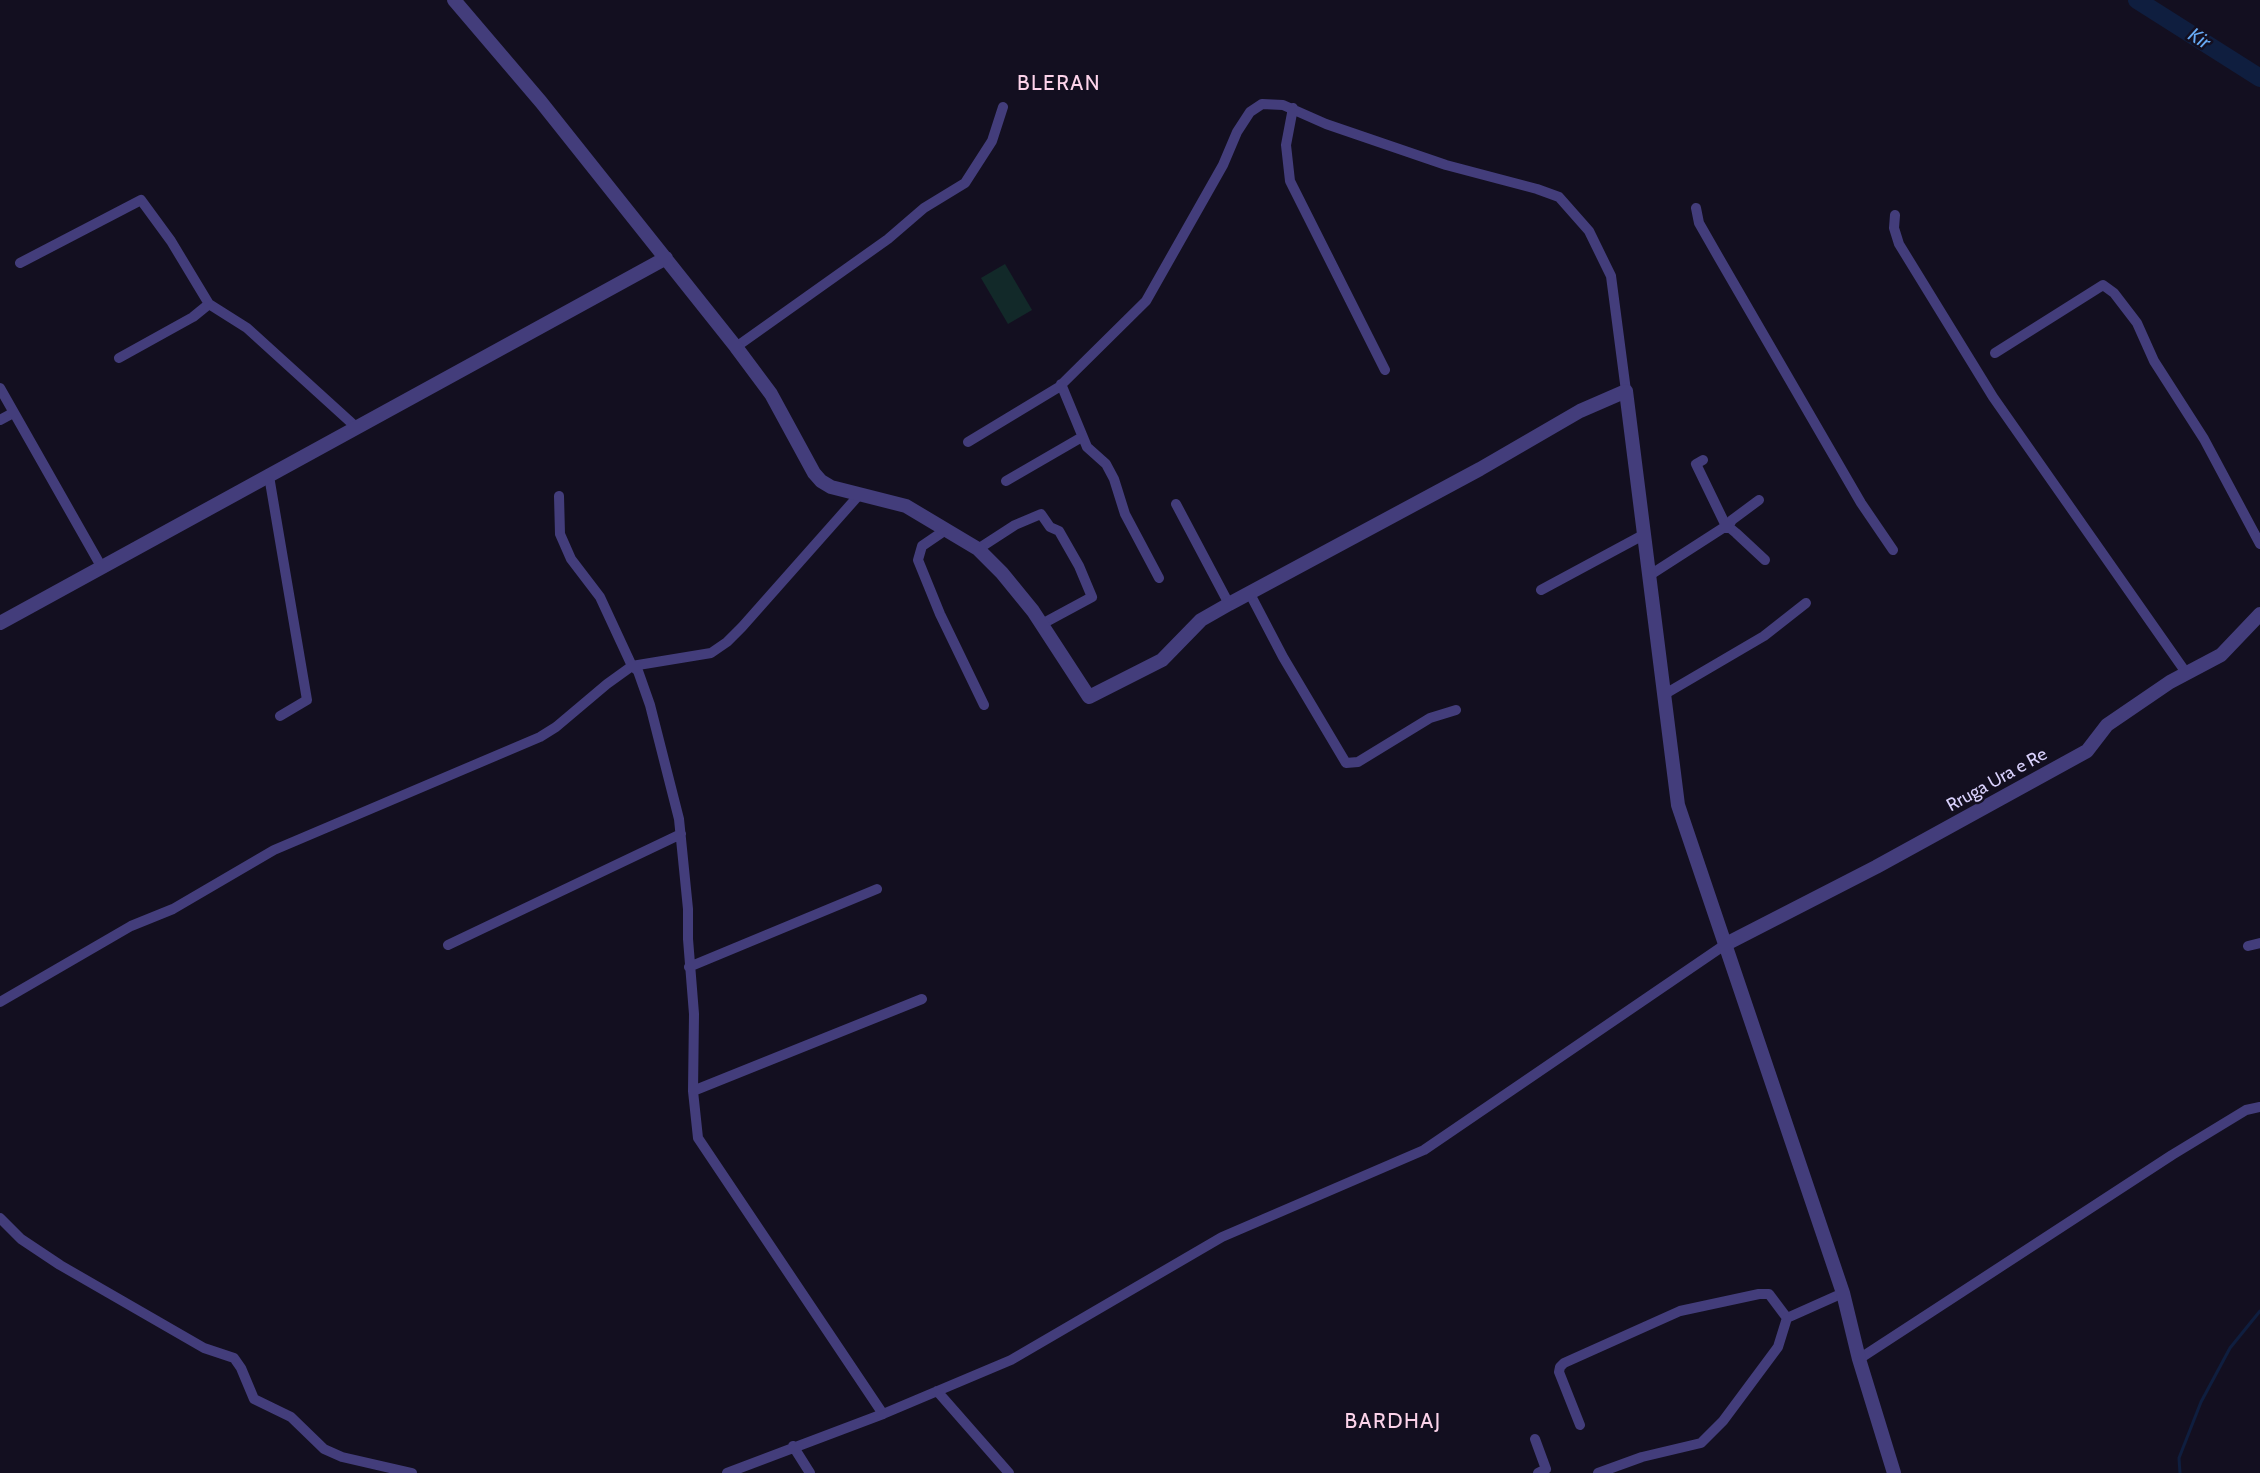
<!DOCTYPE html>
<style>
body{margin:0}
canvas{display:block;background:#130f20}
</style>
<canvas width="2260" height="1473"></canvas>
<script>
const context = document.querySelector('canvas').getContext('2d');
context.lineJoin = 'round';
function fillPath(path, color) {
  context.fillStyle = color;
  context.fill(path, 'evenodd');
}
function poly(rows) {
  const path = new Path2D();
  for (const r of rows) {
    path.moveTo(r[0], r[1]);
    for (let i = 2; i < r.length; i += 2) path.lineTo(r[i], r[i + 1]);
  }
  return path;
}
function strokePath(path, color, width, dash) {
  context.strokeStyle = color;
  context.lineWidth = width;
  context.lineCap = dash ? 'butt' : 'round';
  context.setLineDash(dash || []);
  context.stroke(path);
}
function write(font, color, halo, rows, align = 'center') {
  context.font = font + ' Cabin,sans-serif';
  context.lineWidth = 5;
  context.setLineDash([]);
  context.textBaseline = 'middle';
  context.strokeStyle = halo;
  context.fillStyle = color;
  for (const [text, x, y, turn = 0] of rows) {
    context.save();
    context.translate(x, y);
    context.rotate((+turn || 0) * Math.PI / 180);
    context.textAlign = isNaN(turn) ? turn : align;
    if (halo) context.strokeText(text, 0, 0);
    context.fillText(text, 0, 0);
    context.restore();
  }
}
const green = poly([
 [1005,264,1032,310,1008,324,981,278]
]);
const stream = poly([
 [2180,1473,2179,1458,2201,1402,2230,1348,2260,1311]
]);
const river = poly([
 [2137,0,2260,78]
]);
const minor = poly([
 [1293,108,1286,145,1290,181,1385,370],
 [1696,208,1699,223,1719,258,1861,503,1893,550],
 [1895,215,1894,228,1899,244,1993,397,2187,674],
 [20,263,141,200,171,241,209,304],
 [736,347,888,239,924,208,965,183,992,141,1003,107],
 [1995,353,2103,285,2114,293,2137,323,2154,361,2204,439,2260,544],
 [119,358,193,317,209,304,247,328,356,427],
 [1061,384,1087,447,1106,464,1114,479,1125,514,1159,578],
 [0,388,101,566],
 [0,420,13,413],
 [968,442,1059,387,1146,301,1223,165,1237,132,1250,112,1262,104,1283,105,1326,124,1446,165,1537,189,1559,197,1589,231,1611,276,1626,391],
 [1703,460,1696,464,1727,528,1732,520,1759,500],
 [269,476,307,700,280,716],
 [1006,481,1082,437],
 [559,496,560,534,571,559,600,597,632,666,638,671,650,705,679,819,688,909,688,939,694,1014,693,1091,698,1138,883,1414],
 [1176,504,1229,604],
 [944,531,922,546,918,560,940,614,984,705],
 [978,549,1015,525,1041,514,1050,527,1059,531,1079,566,1092,597,1042,624],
 [1650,575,1723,528,1730,528,1736,533,1765,560],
 [1541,590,1645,534],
 [1249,592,1283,657,1346,763,1358,762,1430,718,1456,710],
 [1665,694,1764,636,1806,603],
 [448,945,681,834],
 [2248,946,2260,943],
 [689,967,877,889],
 [0,1002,131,926,173,909,274,850,540,737,556,727,607,684,632,666,711,653,727,642,742,627,859,495],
 [693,1091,922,999],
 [0,1218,21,1239,60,1265,204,1348,234,1358,241,1368,254,1399,291,1417,324,1449,342,1457,412,1473],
 [1859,1359,2172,1155,2246,1110,2260,1107],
 [937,1391,1009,1473],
 [1580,1425,1559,1372,1560,1367,1564,1363,1680,1311,1759,1294,1769,1294,1787,1318],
 [1535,1439,1546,1469,1538,1473],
 [793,1446,810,1473],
 [727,1473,883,1414,1011,1360,1222,1237,1424,1150,1726,944],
 [1598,1473,1642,1457,1701,1443,1723,1421,1778,1347,1787,1318,1843,1293]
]);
const tertiary = poly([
 [454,0,541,102,736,347,771,394,814,473,821,481,831,487,906,506,978,549,1002,573,1033,611,1089,697,1162,660,1201,620,1229,604,1480,469,1580,411,1626,391,1678,805,1843,1293,1859,1359,1894,1473],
 [0,623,666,258],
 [1726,944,1876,867,2087,751,2107,725,2170,682,2221,655,2260,614]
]);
const streetNames = [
 ["Rruga Ura e Re",1997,780,-29]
];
const waterNames = [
 ["Kir",2199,39,32]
];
const quarterNames = [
 ["BLERAN",1059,84],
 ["BARDHAJ",1393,1422]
];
fillPath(green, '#122929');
strokePath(stream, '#0f1e3f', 3);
strokePath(river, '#0f1e3f', 18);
strokePath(minor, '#433d7b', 10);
strokePath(tertiary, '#433d7b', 14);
write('18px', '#d9d1fc', '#130f20', streetNames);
write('italic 20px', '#67aaf4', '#130f20', waterNames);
context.letterSpacing = '1.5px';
write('21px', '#fcd3ea', '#130f20', quarterNames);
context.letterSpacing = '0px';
</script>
